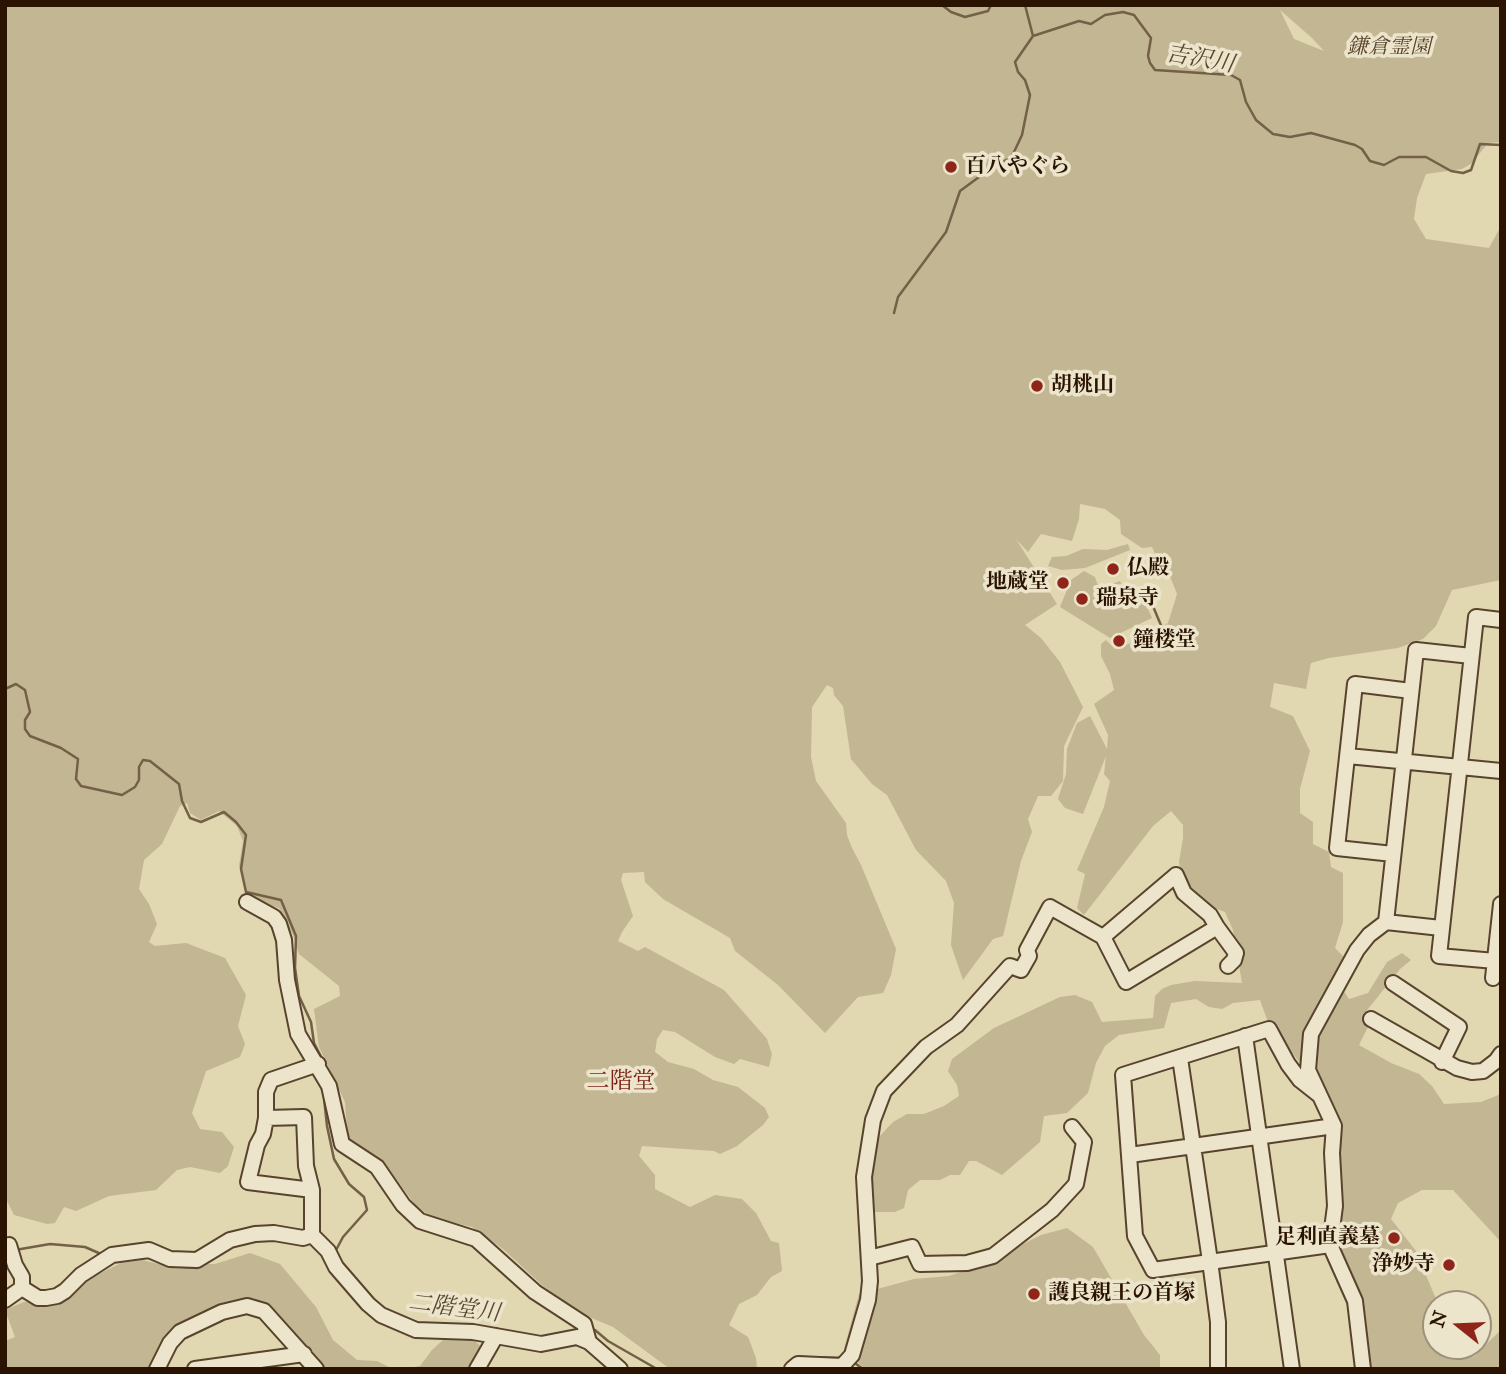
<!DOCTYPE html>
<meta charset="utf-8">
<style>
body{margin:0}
#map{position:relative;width:1506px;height:1374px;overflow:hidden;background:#e1d7b1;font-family:"IM FELL Great Primer",serif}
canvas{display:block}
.frame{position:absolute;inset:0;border:7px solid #2a1301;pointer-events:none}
.north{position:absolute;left:1422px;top:1290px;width:70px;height:70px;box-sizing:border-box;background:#ece5cc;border:2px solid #9e917b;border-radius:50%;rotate:288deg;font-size:19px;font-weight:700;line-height:28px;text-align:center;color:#2a1301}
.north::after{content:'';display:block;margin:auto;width:24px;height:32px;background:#8f2418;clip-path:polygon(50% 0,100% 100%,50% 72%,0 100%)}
</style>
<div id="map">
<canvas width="1506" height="1374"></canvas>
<div class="frame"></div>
<div class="north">N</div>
</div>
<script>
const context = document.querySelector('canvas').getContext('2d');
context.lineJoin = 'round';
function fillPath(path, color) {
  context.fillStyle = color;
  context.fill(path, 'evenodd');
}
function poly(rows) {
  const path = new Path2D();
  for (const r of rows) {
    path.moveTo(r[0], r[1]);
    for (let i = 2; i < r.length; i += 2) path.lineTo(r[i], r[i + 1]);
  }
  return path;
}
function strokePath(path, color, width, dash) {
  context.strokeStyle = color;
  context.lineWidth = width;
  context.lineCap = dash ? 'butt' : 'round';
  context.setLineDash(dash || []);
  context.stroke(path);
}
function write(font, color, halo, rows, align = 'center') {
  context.font = font + ' "IM FELL Great Primer","Noto Serif JP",serif';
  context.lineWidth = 7;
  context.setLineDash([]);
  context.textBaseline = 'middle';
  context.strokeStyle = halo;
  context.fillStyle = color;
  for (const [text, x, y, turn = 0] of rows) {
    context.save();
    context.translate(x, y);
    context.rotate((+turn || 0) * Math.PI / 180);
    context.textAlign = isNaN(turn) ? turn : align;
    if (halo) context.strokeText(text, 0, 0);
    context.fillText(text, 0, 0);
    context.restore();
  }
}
const green = poly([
 [5,5,1273,5,1277,8,1275,5,1501,5,1501,142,1488,143,1472,163,1462,169,1426,174,1417,198,1414,219,1426,239,1489,248,1501,226,1501,580,1452,590,1436,626,1423,639,1398,648,1329,658,1311,663,1306,689,1274,683,1270,707,1293,716,1310,751,1300,789,1300,813,1313,822,1313,844,1329,852,1331,867,1343,873,1343,922,1335,948,1345,958,1336,979,1349,999,1368,993,1387,962,1402,953,1411,960,1400,969,1364,1014,1369,1025,1359,1045,1391,1063,1419,1074,1432,1086,1444,1104,1481,1102,1501,1094,1501,1242,1453,1190,1422,1190,1398,1203,1391,1219,1416,1251,1438,1304,1436,1304,1436,1346,1466,1346,1473,1357,1501,1330,1501,1369,1369,1369,1336,1244,1339,1178,1316,1083,1268,1022,1260,1000,1233,1003,1222,1009,1209,1007,1196,999,1171,1003,1164,1028,1119,1035,1105,1046,1096,1063,1088,1093,1067,1113,1044,1116,1040,1142,1002,1175,976,1161,969,1161,960,1175,950,1175,940,1180,920,1180,908,1190,904,1208,895,1212,874,1212,867,1199,872,1163,879,1137,893,1122,907,1114,924,1114,944,1106,959,1096,957,1085,948,1071,952,1059,994,1028,1060,997,1075,995,1092,1002,1102,1022,1153,1018,1155,996,1162,989,1171,985,1195,981,1242,983,1233,930,1225,912,1194,900,1183,881,1179,862,1183,838,1183,825,1171,811,1153,826,1084,915,1077,908,1085,874,1077,870,1104,807,1110,781,1104,774,1106,756,1083,814,1065,808,1058,799,1066,774,1067,749,1077,723,1090,716,1107,749,1108,735,1094,704,1114,690,1110,674,1101,656,1101,644,1106,640,1115,649,1141,639,1168,623,1177,594,1164,561,1158,560,1152,547,1142,548,1121,534,1120,520,1105,509,1080,504,1079,519,1072,541,1041,534,1028,552,1016,539,1057,604,1025,625,1041,638,1060,662,1083,707,1064,746,1063,781,1051,796,1038,796,1028,819,1032,832,1021,861,1003,936,993,939,963,980,951,945,954,903,946,881,916,850,887,795,872,784,851,759,843,706,834,695,833,688,827,685,812,707,811,757,816,781,846,823,847,835,852,848,861,865,896,949,891,975,883,993,858,997,825,1033,778,985,735,951,730,938,663,899,645,882,644,872,623,873,621,880,633,916,622,932,618,941,638,951,645,947,724,990,767,1039,772,1054,769,1067,740,1059,734,1064,715,1057,675,1032,663,1030,657,1039,655,1052,668,1062,694,1069,713,1080,738,1087,765,1108,769,1117,763,1125,737,1146,720,1154,714,1151,642,1146,639,1156,655,1175,655,1189,690,1207,715,1195,742,1199,756,1213,771,1241,779,1243,782,1271,771,1277,757,1295,739,1304,729,1325,748,1337,756,1358,757,1369,670,1369,613,1327,580,1313,542,1285,503,1249,472,1227,433,1218,416,1206,382,1160,348,1142,345,1102,319,1047,314,1009,340,996,339,986,299,954,293,935,279,908,261,903,248,895,239,866,243,841,237,826,219,811,201,820,190,813,187,803,180,806,162,844,144,860,139,889,149,904,157,924,149,942,155,946,186,943,225,958,246,995,238,1026,245,1044,240,1057,206,1071,192,1113,200,1129,222,1132,234,1147,228,1166,220,1173,190,1167,177,1170,156,1190,109,1196,76,1211,64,1207,55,1223,47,1224,14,1215,5,1197],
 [1280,10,1312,38,1324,51,1294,39],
 [1128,544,1130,550,1085,568,1062,570,1048,566,1052,557,1066,556,1083,549,1107,550],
 [1084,571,1095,577,1099,589,1120,581,1126,595,1140,590,1152,618,1110,638,1060,607,1071,580],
 [1067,1228,1093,1247,1144,1335,1160,1355,1160,1369,865,1369,844,1349,859,1294,914,1279,949,1276,983,1264,1041,1235],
 [250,1253,280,1264,316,1307,333,1340,357,1360,377,1361,393,1369,321,1369,252,1306,187,1322,160,1344,148,1369,5,1369,5,1341,15,1337,5,1310,24,1302,53,1303,81,1283,121,1263,142,1260,163,1265,215,1264],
 [443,1340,475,1341,485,1350,471,1369,402,1369,420,1366,432,1350]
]);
const stream = poly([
 [942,5,951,12,965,17,988,11,991,5],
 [1025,5,1033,36],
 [1033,36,1079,21,1091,24,1105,15,1123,12,1134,15,1151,38,1148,56,1150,63,1155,70,1231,75,1240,80,1246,102,1256,120,1273,134,1290,137,1311,133,1355,145,1362,149,1370,161,1384,165,1399,157,1426,157,1451,171,1463,173,1471,170,1480,144,1501,145],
 [894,313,898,297,946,232,960,191,994,166,1009,159,1014,152,1022,135,1030,95,1025,80,1018,72,1015,62,1033,36],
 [1150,599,1165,635],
 [5,689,16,684,25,690,30,712,25,720,25,729,30,736,61,748,78,759,76,779,81,786,122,795,135,787,139,780,139,767,143,760,150,761,179,784,182,801,190,818,201,822,224,812,236,822,246,835,241,869,246,892,281,900,296,936,295,968,299,996,311,1022,314,1043,332,1078],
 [326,1097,324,1098,327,1126,334,1159,349,1184,364,1197,367,1210,343,1237,335,1252],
 [15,1250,50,1244,85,1247,101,1254],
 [173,1266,197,1268,201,1265],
 [590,1330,595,1330,608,1341,657,1369],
 [844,1355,849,1341],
 [800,1357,842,1358],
 [852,1361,863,1369]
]);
const minor = poly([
 [1348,756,1501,771],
 [1393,854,1337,848,1355,684,1411,691],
 [1176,875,1184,893,1210,915,1217,927,1126,982,1103,937,1176,875],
 [247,902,274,917,279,924,284,940,287,980,298,1034,329,1086,342,1144,377,1167,403,1205,420,1221,476,1239,535,1292,584,1324,589,1342],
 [1386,922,1416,650,1471,656],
 [1217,927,1236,953,1234,960,1228,966],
 [1495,961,1439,956,1476,617,1501,620],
 [1493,978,1501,904],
 [1393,983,1459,1027,1442,1062],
 [1371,1019,1457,1068,1472,1072,1483,1071,1496,1061,1501,1054],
 [1245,1036,1292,1369],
 [1180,1058,1210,1261,1218,1322,1218,1369],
 [318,1064,271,1080,266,1092,266,1118,263,1134,257,1145,248,1182,312,1190,312,1235,328,1251,336,1267,368,1304,381,1315,416,1330,473,1332,541,1344,577,1337,589,1342,620,1369],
 [1319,1095,1300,1080,1288,1064,1269,1029,1123,1075,1135,1236,1153,1270,1330,1245],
 [266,1118,304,1117,306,1166,312,1190],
 [1130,1155,1334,1126],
 [9,1245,15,1265,22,1277,22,1288,38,1298,46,1298,57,1296,65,1291,81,1275,112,1255,149,1250,170,1259,197,1260,230,1240,255,1234,274,1233,303,1238,312,1235],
 [869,1258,912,1247,920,1264,967,1263,993,1256,1052,1210,1076,1184,1084,1142,1072,1127],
 [5,1300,22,1288],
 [842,1366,852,1355,868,1300,870,1281,864,1177,873,1120,884,1091,926,1047,957,1025,1010,966,1021,970,1029,956,1027,950,1050,907,1103,937],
 [157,1369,170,1343,180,1332,222,1312,247,1306,264,1311,316,1369],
 [195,1369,304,1354],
 [477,1369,496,1336],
 [792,1369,798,1364,842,1366],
 [1363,1369,1355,1301,1330,1245,1335,1206,1332,1153,1334,1126,1308,1070,1311,1034,1357,950,1369,935,1386,922,1441,928]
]);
const markers = [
 [951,167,7,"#8f2418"],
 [1037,386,7,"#8f2418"],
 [1113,569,7,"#8f2418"],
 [1063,583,7,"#8f2418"],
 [1082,599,7,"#8f2418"],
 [1119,641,7,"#8f2418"],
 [1394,1238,7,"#8f2418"],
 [1449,1265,7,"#8f2418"],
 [1034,1294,7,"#8f2418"]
];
const parkNames = [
 ["鎌倉霊園",1389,48]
];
const poiNames = [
 ["百八やぐら",965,167],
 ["胡桃山",1051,386],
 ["仏殿",1127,569],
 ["地蔵堂",1049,583,"right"],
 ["瑞泉寺",1096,599],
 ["鐘楼堂",1133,641],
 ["足利直義墓",1380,1238,"right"],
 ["浄妙寺",1435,1265,"right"],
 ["護良親王の首塚",1048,1294]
];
const waterNames = [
 ["吉沢川",1200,60,10],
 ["二階堂川",454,1309,7]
];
const neighbourhoodNames = [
 ["二階堂",621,1082]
];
fillPath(green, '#c2b693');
strokePath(stream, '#736047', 2.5);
strokePath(minor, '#58442d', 18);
strokePath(minor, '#ece5cc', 14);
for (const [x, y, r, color] of markers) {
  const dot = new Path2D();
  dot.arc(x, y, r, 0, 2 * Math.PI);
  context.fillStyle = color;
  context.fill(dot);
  strokePath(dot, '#ece5cc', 2.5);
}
write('italic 21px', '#58442d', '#ece5cc', parkNames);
write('bold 21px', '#2a1301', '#ece5cc', poiNames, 'left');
write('italic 23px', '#5a472f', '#ece5cc', waterNames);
write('23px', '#7a1f14', '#ece5cc', neighbourhoodNames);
</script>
